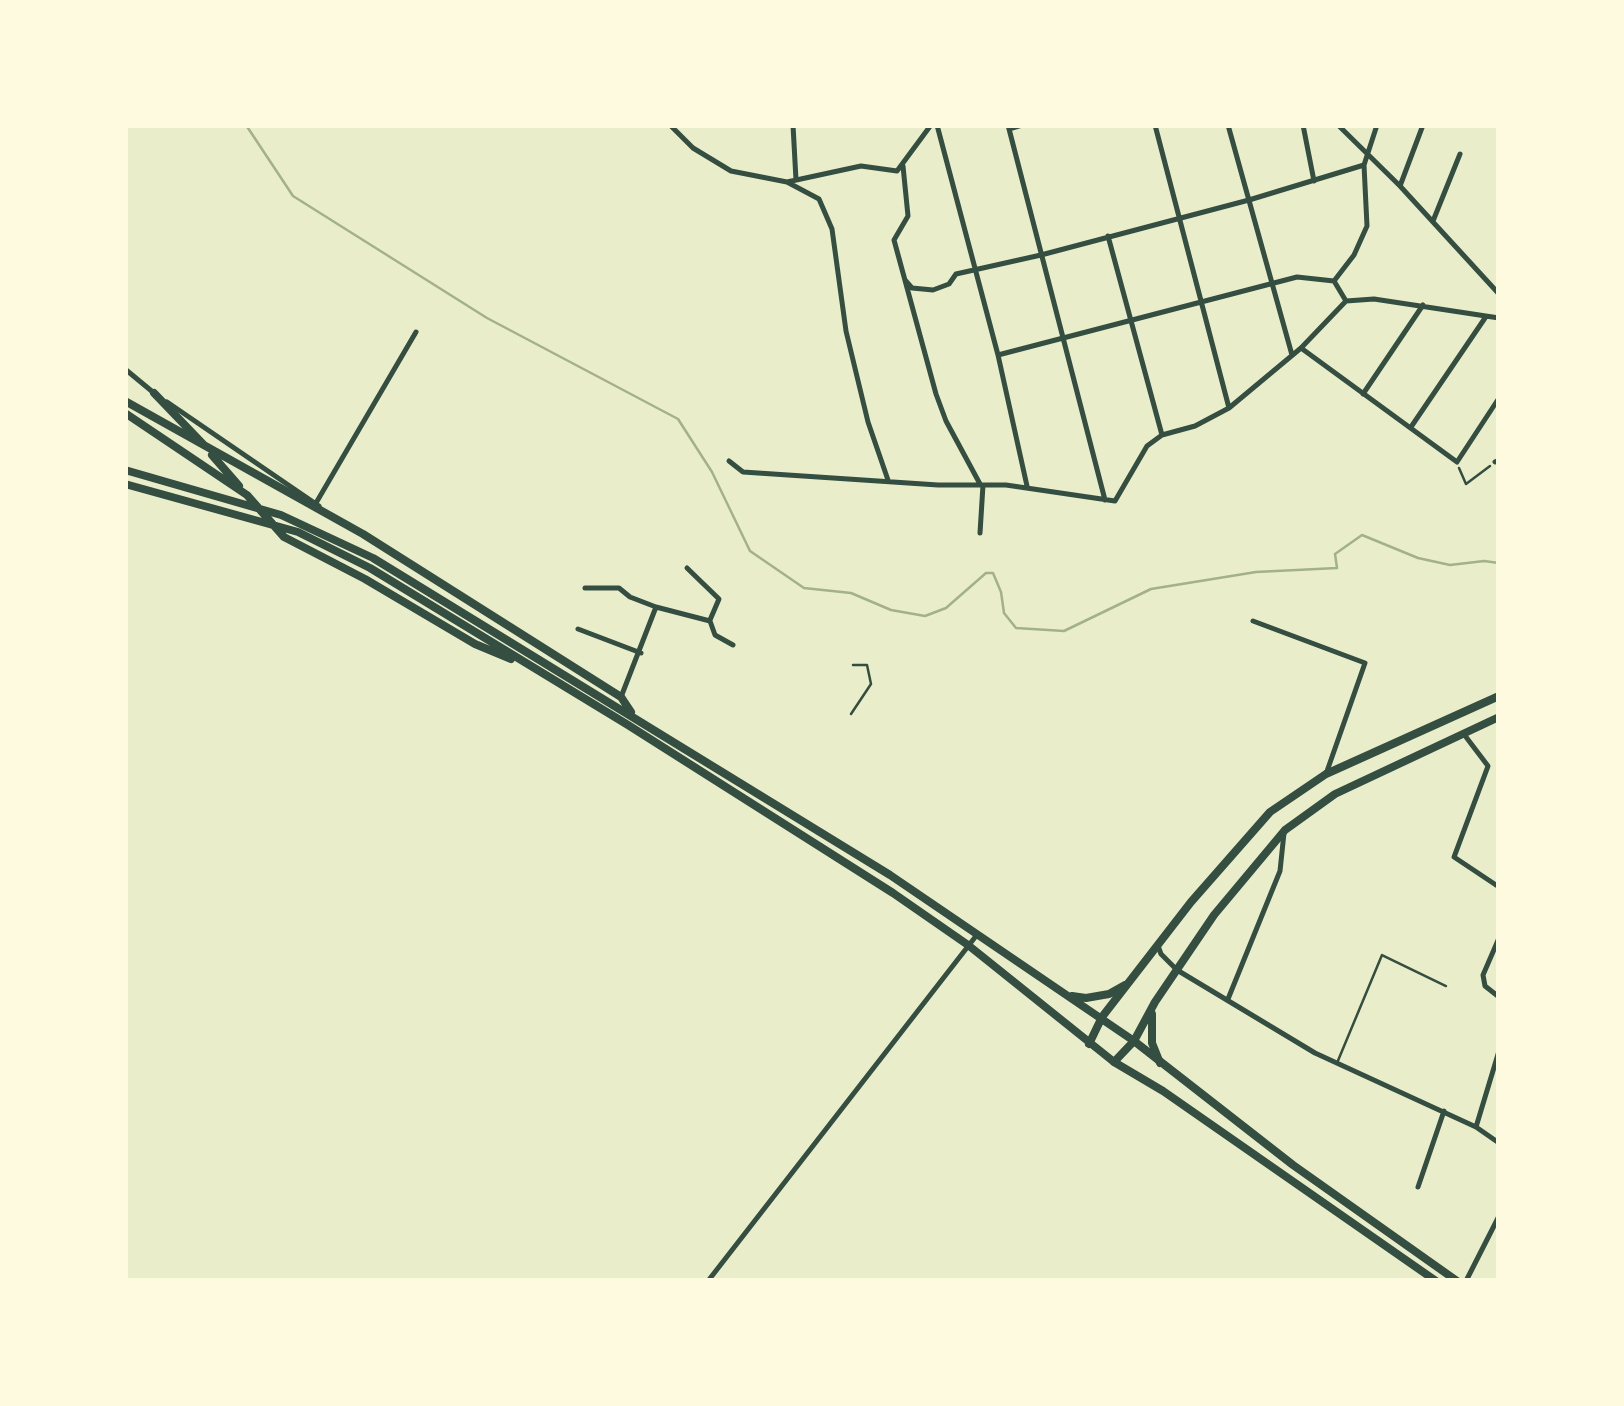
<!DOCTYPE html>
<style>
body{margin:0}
#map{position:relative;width:1624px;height:1406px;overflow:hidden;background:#e9edc9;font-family:"Titillium Web",sans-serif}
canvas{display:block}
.frame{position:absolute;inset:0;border:128px solid #fefae0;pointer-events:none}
</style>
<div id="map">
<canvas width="1624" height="1406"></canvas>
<div class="frame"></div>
</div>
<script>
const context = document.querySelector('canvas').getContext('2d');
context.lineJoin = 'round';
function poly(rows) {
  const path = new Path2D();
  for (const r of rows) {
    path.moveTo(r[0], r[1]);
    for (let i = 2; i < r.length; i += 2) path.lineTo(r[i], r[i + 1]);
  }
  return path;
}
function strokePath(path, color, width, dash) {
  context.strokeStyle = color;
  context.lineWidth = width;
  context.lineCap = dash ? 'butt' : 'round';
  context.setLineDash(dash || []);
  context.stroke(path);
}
const stream = poly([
 [246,125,293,196,487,318,678,419,712,472,750,551,804,588,851,593,891,610,925,616,946,608,986,573,993,573,1001,592,1004,613,1016,628,1064,631,1151,589,1256,572,1337,568,1335,554,1362,535,1418,558,1450,565,1484,561,1499,563]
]);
const path = poly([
 [1459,468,1466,484,1490,466]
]);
const service = poly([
 [851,714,871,684,867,665,853,665],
 [1337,1063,1382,955,1446,986]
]);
const minor = poly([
 [670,125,693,148,731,171,787,182,861,166,897,171,931,125],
 [793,125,796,180],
 [937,125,998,355,1027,486],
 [1008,125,1105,500],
 [1155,125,1229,408],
 [1228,125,1292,355],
 [1303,125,1314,181],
 [1338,125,1400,186,1499,294],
 [1009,129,1022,125],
 [903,166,908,216,894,240,936,394,946,421,980,484],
 [787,182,819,199,832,229,846,331,868,422,888,480],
 [1400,186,1423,125],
 [1433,221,1460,154],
 [1108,236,1162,435],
 [905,280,912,288,933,290,949,284,956,274,965,272,1041,255,1249,200,1364,165],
 [1334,281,1354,255,1367,226,1364,165,1377,125],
 [1301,348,1457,462,1499,398],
 [998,355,1297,277,1334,281,1346,301],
 [125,369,154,393],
 [1363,394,1423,305],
 [167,402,319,506],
 [1411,427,1485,318],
 [729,461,743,472,938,485,1006,485,1115,501,1147,446,1162,435,1195,426,1229,408,1301,348,1346,301,1374,299,1499,318],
 [1495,462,1499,460],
 [316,503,416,332],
 [980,533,983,485],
 [687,568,719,599,710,620],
 [585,588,619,588,630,597,656,607,710,621,715,635,733,645],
 [1253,621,1365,663,1326,774],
 [578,629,641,653],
 [621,697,656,607],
 [1463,733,1488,766,1454,857,1499,887],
 [1499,938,1483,975,1485,986,1499,997],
 [1158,946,1161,954,1177,970,1315,1053,1476,1127,1499,1143],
 [1228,999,1280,871,1284,833],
 [1476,1127,1499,1051],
 [1418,1187,1444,1111],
 [708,1281,976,936],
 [1466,1281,1499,1216]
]);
const primary = poly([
 [1134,1041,1293,1165,1457,1281],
 [1114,1062,1163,1091,1436,1281]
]);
const trunk = poly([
 [154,393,203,444],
 [125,401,363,534,621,697,631,712],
 [125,413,247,495,284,537,365,579,475,644,511,659],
 [212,455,239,486],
 [125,470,281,515,373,558,890,875,1134,1041],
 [125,484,298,532,370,568,628,725,893,893,968,945,1114,1062,1134,1041,1155,1002,1214,915,1285,830,1335,794,1499,717],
 [1072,996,1086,998,1109,994,1125,985],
 [1152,1014,1152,1043,1160,1063],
 [1089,1044,1102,1017,1191,902,1270,812,1326,774,1499,696]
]);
strokePath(stream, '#a3b18a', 2.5);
strokePath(path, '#344e41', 2.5);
strokePath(service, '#344e41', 2.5);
strokePath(minor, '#344e41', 5);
strokePath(primary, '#344e41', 8);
strokePath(trunk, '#344e41', 8);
</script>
